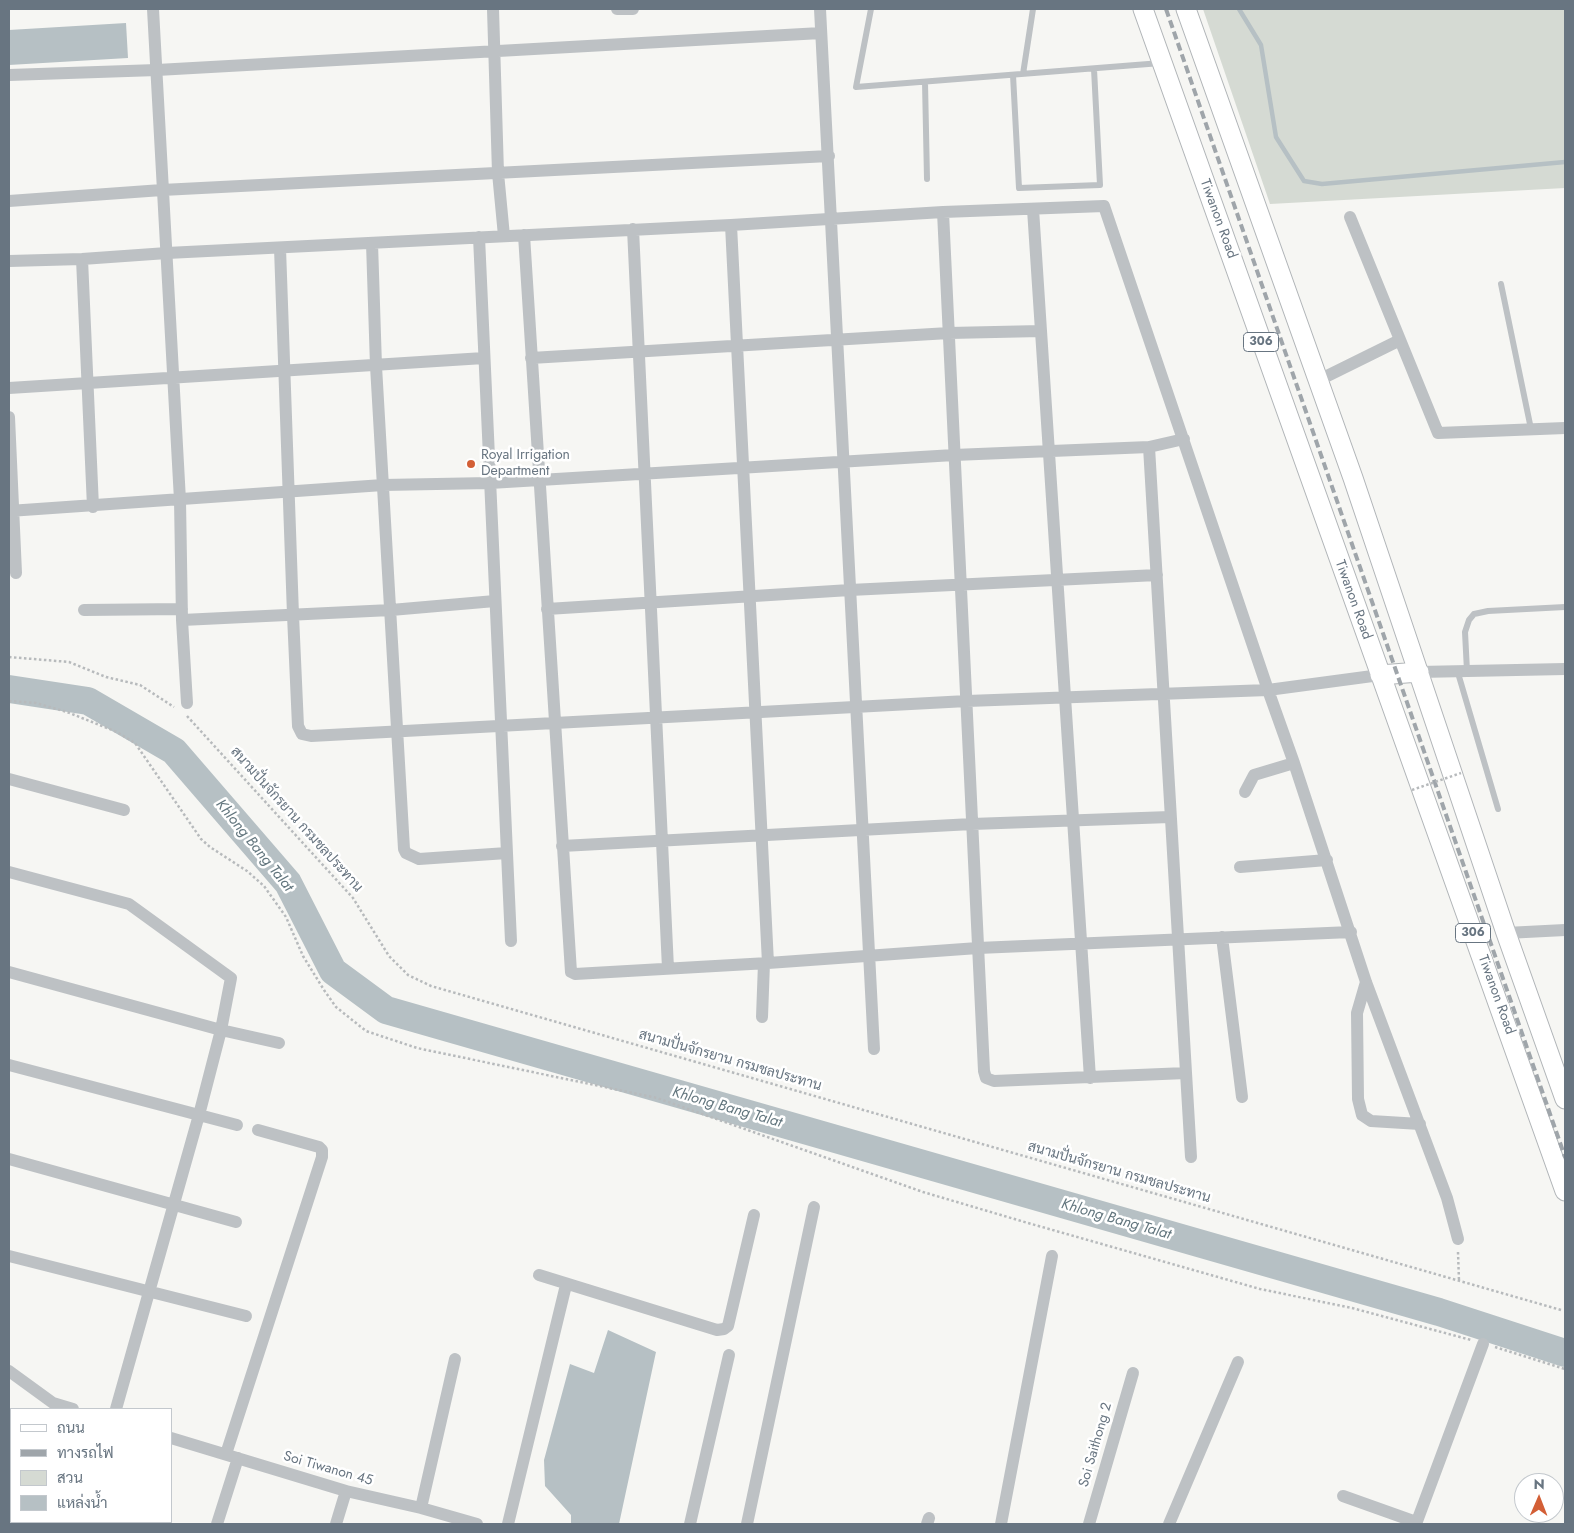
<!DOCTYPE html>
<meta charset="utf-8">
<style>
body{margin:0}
#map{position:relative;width:1574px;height:1533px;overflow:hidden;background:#f6f6f3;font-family:Jost,Sarabun,sans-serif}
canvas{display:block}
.frame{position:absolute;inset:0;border:10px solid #687581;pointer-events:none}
.legend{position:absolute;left:10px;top:1408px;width:162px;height:115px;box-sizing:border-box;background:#fff;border:1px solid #c3c8cd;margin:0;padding:6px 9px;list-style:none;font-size:15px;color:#687581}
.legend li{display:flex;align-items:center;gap:10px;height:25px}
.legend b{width:25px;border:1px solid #c3c8cd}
.north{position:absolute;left:1514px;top:1473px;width:50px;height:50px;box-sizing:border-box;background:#fff;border:1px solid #c3c8cd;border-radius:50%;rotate:1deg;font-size:14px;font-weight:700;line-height:20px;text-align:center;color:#687581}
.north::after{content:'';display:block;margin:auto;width:18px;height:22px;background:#d35f36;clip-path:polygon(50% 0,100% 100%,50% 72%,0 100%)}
</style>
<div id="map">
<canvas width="1574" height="1533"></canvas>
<div class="frame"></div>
<ul class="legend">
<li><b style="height:6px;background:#fff"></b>ถนน</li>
<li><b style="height:6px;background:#9fa5aa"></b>ทางรถไฟ</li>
<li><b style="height:14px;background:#d5dad3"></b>สวน</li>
<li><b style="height:14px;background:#b6c0c4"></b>แหล่งน้ำ</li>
</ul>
<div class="north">N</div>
</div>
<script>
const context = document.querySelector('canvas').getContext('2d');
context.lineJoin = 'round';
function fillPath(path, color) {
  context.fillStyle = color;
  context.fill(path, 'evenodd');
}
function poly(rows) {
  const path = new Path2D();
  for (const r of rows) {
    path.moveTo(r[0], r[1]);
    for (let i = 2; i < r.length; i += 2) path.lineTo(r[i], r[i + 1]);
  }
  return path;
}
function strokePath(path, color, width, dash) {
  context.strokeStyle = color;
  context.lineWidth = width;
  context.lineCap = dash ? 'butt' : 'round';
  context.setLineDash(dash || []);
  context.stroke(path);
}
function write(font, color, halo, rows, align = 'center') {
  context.font = font + ' Jost,Sarabun,sans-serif';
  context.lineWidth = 5;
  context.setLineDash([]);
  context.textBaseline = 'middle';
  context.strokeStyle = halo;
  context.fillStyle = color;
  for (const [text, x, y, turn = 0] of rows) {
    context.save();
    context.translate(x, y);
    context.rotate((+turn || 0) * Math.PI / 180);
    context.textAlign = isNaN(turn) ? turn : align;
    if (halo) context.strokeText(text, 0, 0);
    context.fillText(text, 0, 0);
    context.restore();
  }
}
const green = poly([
 [1203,9,1565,9,1565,188,1270,204]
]);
const water = poly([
 [126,23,128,58,9,65,9,30],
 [608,1330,656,1352,619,1524,571,1524,571,1515,545,1486,544,1460,570,1364,594,1373]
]);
const stream = poly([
 [1239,9,1261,45,1276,137,1304,181,1322,184,1565,162]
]);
const river = poly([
 [9,689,88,701,174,751,288,883,333,971,386,1010,1439,1312,1565,1353]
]);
const path = poly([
 [9,657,69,662,106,677,140,685,174,707],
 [9,701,36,703,67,712,117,732,135,743,201,839,210,847,247,871,264,886,286,917,303,956,324,990,336,1007,366,1031,417,1048,657,1098,923,1192,1028,1223,1260,1289,1352,1308,1471,1340],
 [187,716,353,898,389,956,408,975,431,986,1561,1310],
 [1458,1252,1459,1281],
 [1495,1347,1565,1369]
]);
const lane = poly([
 [871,9,856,87,1161,63],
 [1023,74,1033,9],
 [1013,75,1019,188,1100,185,1094,69],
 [925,82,927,179],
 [1501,284,1531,429],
 [1467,671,1465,632,1469,620,1474,614,1488,611,1565,607],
 [1458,673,1498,809]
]);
const street = poly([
 [153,9,180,500,182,620,187,703],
 [493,9,498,173,504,236],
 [617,9,633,9],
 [820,9,874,1049],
 [9,75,157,70,821,33],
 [9,201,162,190,829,156],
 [1033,209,1090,1078],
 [943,212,984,1071,986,1078,994,1081,1186,1073],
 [1350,217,1438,433,1565,428],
 [731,225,768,963],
 [633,229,668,968],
 [524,235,571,972,575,974,768,963,978,948,1351,932],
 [479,237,511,941],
 [372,243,376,366,404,849,406,853,419,859,507,853],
 [280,248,293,615,298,726,302,734,311,736,967,701,1268,690,1380,675],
 [82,259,93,507],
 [9,261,82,259,167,253,731,225,943,212,1104,206,1268,690,1294,763,1366,982,1447,1198,1458,1239],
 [531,358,949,333,1041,331],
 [1319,380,1400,340],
 [9,388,484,358],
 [9,417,16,573],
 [1149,447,1191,1157],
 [9,511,383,485,490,483,954,455,1149,447,1184,439],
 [547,609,850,590,1157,575],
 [84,610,182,609],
 [182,620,391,610,495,601],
 [1419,672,1565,669],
 [9,779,124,810],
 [1245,792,1254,775,1294,763],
 [562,846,972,824,1170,817],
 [1240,867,1327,860],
 [9,872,129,904,231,978,221,1030,199,1115,116,1409],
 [1506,933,1565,930],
 [1222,937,1242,1097],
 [9,972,221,1030,279,1043],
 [1366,982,1357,1013,1358,1099,1362,1115,1371,1121,1420,1124],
 [762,1017,764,963],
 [9,1065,237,1125],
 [9,1159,236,1222],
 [9,1256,246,1316],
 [539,1275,717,1330,724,1329,728,1326,754,1215],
 [9,1371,53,1403,73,1409],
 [171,1438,346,1491,421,1508,477,1524],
 [226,1454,322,1157,322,1150,319,1147,258,1130],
 [1343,1496,1416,1522],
 [421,1508,455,1359],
 [217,1524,238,1458],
 [336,1524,346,1491],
 [508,1524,566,1285],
 [690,1524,729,1355],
 [747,1524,814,1207],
 [927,1524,929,1518],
 [1001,1524,1052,1256],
 [1089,1524,1133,1373],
 [1169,1524,1238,1362],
 [1416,1524,1483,1344]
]);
const primary = poly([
 [1143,9,1565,1191],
 [1186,9,1353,478,1506,933,1565,1099],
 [1380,675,1419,672]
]);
const rail = poly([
 [1166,9,1565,1157]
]);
const pathBridge = poly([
 [1412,790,1461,773]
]);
const markers = [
 [471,464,5,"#d35f36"]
];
const shields = [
 [1261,342,35],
 [1473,933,35]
];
const shieldNames = [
 ["306",1261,342],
 ["306",1473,933]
];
const streetNames = [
 ["Tiwanon Road",1218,219,70],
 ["Tiwanon Road",1353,600,70],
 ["สนามปั่นจักรยาน กรมชลประทาน",296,820,48],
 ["Tiwanon Road",1496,995,70],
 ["สนามปั่นจักรยาน กรมชลประทาน",730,1061,16],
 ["สนามปั่นจักรยาน กรมชลประทาน",1119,1173,16],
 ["Soi Saithong 2",1096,1445,-74],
 ["Soi Tiwanon 45",328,1469,16]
];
const poiNames = [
 ["Royal Irrigation",481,456],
 ["Department",481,472]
];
const waterNames = [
 ["Khlong Bang Talat",254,846,51],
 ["Khlong Bang Talat",727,1108,16],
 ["Khlong Bang Talat",1116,1220,16]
];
fillPath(green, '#d5dad3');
fillPath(water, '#b6c0c4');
strokePath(stream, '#b6c0c4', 4.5);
strokePath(river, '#b6c0c4', 28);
strokePath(primary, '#b1b5b8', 21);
strokePath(path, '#b7babc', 2.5, [2.5, 2.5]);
strokePath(lane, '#bdc1c4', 6);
strokePath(street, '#bdc1c4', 12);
strokePath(primary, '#fff', 19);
strokePath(rail, '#9fa5aa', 4, [8, 4]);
strokePath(pathBridge, '#b7babc', 2.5, [2.5, 2.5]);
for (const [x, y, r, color] of markers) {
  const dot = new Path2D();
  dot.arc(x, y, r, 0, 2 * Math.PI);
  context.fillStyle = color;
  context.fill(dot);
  strokePath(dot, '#fff', 2);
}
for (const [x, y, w] of shields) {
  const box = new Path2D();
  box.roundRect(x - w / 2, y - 9.5, w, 19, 4);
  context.fillStyle = '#fff';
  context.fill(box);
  strokePath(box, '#687581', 1);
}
write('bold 12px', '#687581', null, shieldNames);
write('14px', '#687581', '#fff', streetNames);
write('14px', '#687581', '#fff', poiNames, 'left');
write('italic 15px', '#63767e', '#fff', waterNames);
</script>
